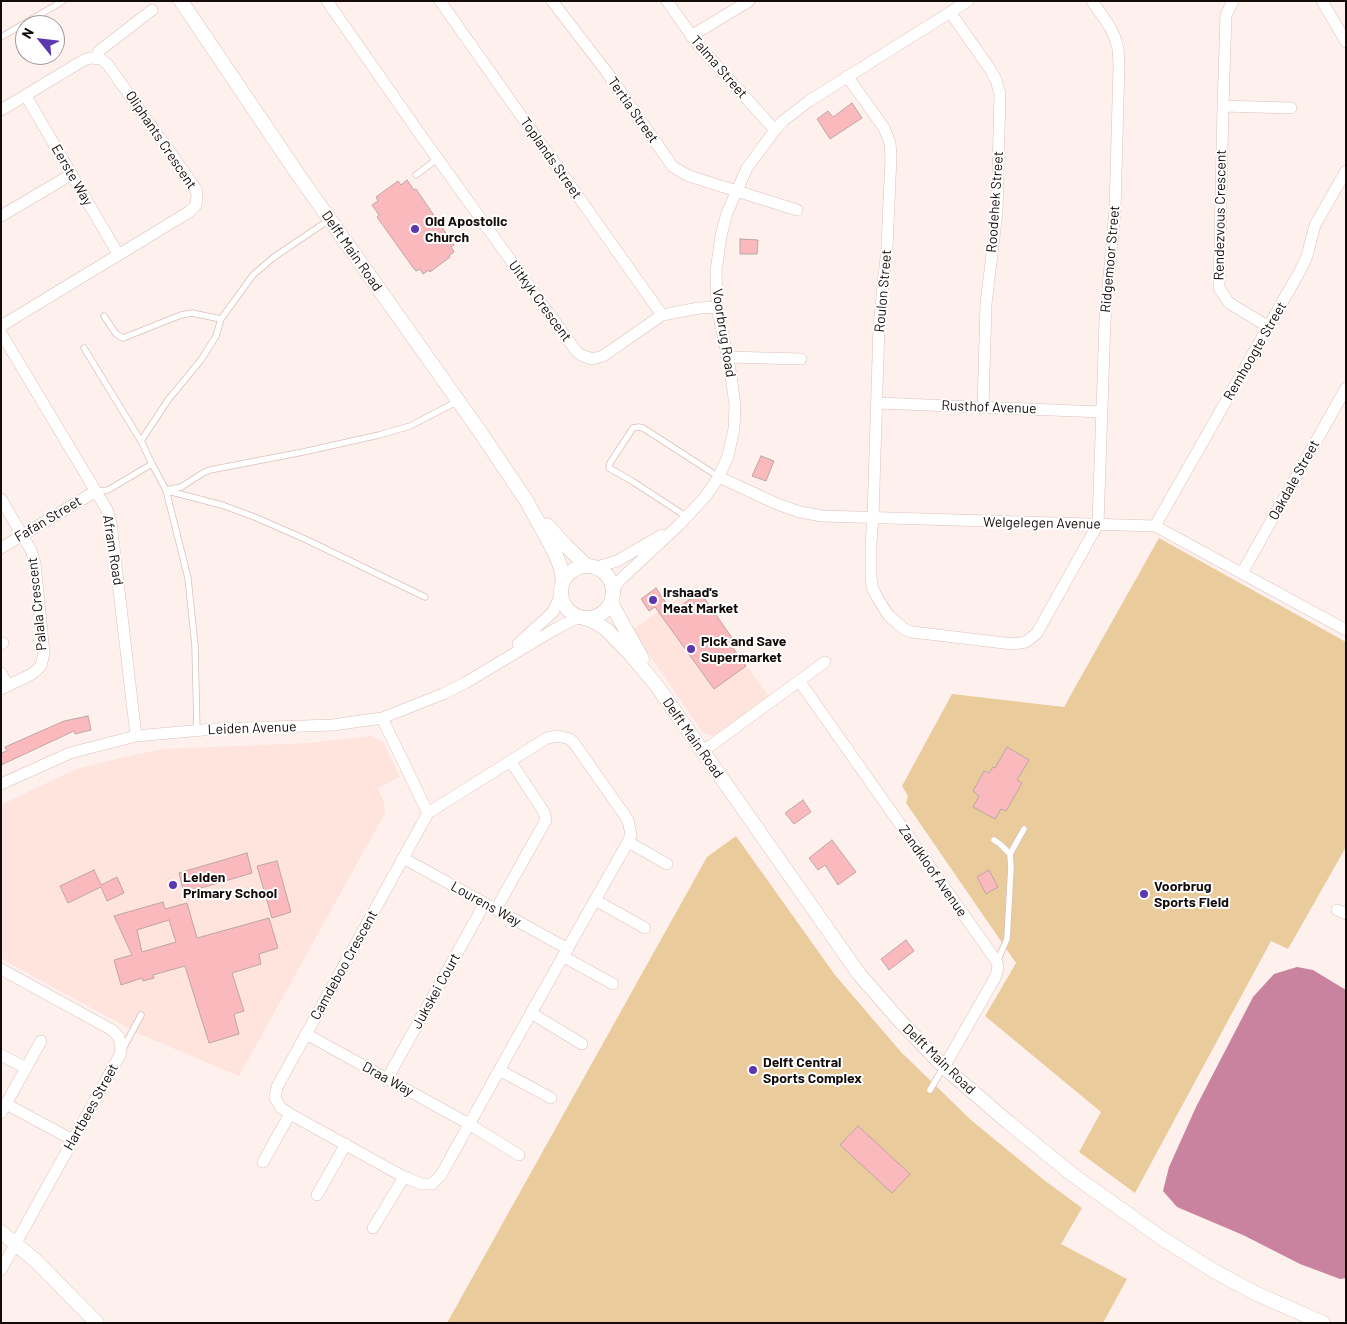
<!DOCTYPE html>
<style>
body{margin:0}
#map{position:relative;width:1347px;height:1324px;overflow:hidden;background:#fef0ec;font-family:Barlow,sans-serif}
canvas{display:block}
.frame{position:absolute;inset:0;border:2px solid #140c0a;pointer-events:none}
.north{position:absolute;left:15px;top:15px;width:50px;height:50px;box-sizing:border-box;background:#fff;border:1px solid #a19e9d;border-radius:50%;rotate:299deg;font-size:14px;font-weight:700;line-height:20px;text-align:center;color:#140c0a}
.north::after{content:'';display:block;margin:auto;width:18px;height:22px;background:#5c37af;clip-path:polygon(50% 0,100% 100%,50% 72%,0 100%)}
</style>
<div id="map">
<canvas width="1347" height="1324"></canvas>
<div class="frame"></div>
<div class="north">N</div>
</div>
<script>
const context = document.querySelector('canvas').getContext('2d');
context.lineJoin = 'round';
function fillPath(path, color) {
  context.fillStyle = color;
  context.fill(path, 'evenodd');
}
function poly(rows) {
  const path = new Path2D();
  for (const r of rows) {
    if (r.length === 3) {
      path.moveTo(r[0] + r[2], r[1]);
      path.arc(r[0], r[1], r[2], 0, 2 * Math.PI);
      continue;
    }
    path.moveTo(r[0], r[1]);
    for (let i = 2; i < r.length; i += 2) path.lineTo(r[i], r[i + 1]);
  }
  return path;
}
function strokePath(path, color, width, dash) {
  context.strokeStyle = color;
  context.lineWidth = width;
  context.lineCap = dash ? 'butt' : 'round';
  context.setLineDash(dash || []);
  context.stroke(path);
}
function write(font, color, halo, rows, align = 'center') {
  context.font = font + ' Barlow,sans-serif';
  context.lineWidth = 4;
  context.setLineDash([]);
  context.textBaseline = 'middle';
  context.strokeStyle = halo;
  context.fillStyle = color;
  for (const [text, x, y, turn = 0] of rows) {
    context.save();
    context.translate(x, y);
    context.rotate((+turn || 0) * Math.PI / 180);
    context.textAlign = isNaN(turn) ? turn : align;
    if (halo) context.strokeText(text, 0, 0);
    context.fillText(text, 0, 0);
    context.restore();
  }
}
const built = poly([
 [697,585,735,641,731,644,770,698,713,736,703,733,632,630],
 [371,736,383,742,400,777,378,788,384,803,385,813,239,1076,139,1034,5,961,1,957,1,805,76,769,133,755,166,749,308,743]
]);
const green = poly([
 [1159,538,1346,642,1346,847,1288,949,1271,941,1135,1193,1079,1152,1101,1112,985,1016,1016,963,906,803,908,796,902,786,952,694,1064,707],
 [736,836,835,975,901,1052,971,1120,1044,1180,1082,1208,1061,1244,1127,1279,1103,1323,447,1323,707,857]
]);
const water = poly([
 [1297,967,1313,970,1346,990,1346,1278,1340,1279,1300,1264,1243,1235,1177,1207,1163,1191,1169,1167,1196,1107,1253,997,1274,974]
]);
const building = poly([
 [852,103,862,118,830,139,817,119,828,111,833,117,852,103],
 [407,180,414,190,416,189,454,245,451,247,454,252,449,256,450,257,430,272,429,270,423,274,420,269,416,271,414,269,377,217,379,215,372,205,378,201,376,197,398,181,401,185,407,180],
 [740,239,758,240,757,254,740,254,740,239],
 [761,456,774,461,766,481,752,476,761,456],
 [656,588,672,612,700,592,734,641,730,644,746,666,714,689,655,607,649,611,641,599,656,588],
 [88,716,91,730,75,734,74,731,1,765,1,753,7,751,5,747,64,721,88,716],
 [1007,747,1029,760,1017,780,1022,783,1006,811,1001,809,995,819,973,807,979,796,973,791,984,771,989,773,993,767,995,768,1007,747],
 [803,800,811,812,794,824,785,813,803,800],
 [832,840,856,872,838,885,825,865,818,870,809,858,832,840],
 [247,853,252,873,184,893,179,873,247,853],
 [277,861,291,912,272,918,257,866,277,861],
 [94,870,101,885,117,877,124,893,107,901,101,887,68,903,60,886,94,870],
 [989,870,998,887,986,894,977,877,989,870],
 [163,902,165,909,187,903,197,938,269,918,278,948,259,954,261,964,232,973,244,1011,234,1014,239,1034,209,1043,185,966,153,975,154,978,143,981,142,978,121,985,114,960,132,955,114,916,163,902],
 [169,920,176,942,142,952,137,930,169,920],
 [906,940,914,951,889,970,881,959,906,940],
 [858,1126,910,1174,892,1193,840,1145,858,1126]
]);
const service = poly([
 [1,37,63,1],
 [416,175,437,159],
 [104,316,116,334,123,338,181,315,192,313,221,319],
 [84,348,141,441,152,464,108,490,96,491],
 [141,441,168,400,201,360,216,336,221,319,253,275,274,257,329,220],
 [152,464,166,490,188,578,195,646,197,730],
 [166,490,181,487,203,473,210,470,303,452,379,435,410,426,458,401],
 [168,491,222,505,257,518,307,540,425,597],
 [687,517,632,481,609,468,610,463,633,428,639,427,643,428,719,477],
 [994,840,1000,844,1010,854,1011,867,1007,939,997,962],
 [1010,854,1024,829],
 [123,1049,141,1015],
 [930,1090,943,1068]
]);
const minor = poly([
 [327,1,422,137,576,351,581,355,592,359,603,356,662,315,699,308,717,307],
 [440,1,662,315],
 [552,1,606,71,673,167,689,176,797,210],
 [667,1,699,46,775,130],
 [1322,1,1346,42],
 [950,12,990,69,996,80,1000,94,997,212,986,304,983,407],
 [691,36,749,1],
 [96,58,99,51,152,10],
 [847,76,884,128,890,143,891,157,887,247,879,326,873,518,871,543,871,577,872,587,877,597,888,615,904,629,912,632,1013,644,1026,642,1037,633,1098,524,1105,320,1115,210,1119,65,1118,49,1115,38,1110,27,1092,1],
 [26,96,118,254],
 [1223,106,1226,15,1233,1],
 [1,110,84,60,90,58,101,59,108,65,196,189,197,195,196,205,189,212,1,326],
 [1,216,72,174],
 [1269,327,1229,303,1219,288,1223,106,1291,108],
 [1,333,107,510,111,522,136,736],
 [728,357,801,359],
 [877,403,1102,412],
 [719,477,777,504,800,512,822,516,1155,526,1346,630],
 [1,499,31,550,35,563,44,653,41,666,32,674,1,689],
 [1155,526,1300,271,1307,256,1315,225,1346,171],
 [1,548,96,491],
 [597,567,617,561,662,535],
 [1242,573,1346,388],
 [614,594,615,587,621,579,679,525,705,497,719,477,728,456,734,429,735,405,730,369,717,307,716,271,721,236,727,213,747,168,775,130,783,121,809,101,968,1],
 [1,644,3,643],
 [518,644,553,612,561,594],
 [1,673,8,686],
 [800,682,997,962,998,966,996,976,944,1067],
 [382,718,428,813,277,1087,275,1098,281,1108,290,1114,404,1177,422,1184,432,1184,441,1175,531,1013,628,842,631,835,628,820,574,743,570,739,558,736,547,738,428,813],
 [702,752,825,662],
 [1,784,70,753,136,736,214,729,333,725,382,718,443,694,465,683,557,628,579,617],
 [628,842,667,864],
 [403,858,568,949],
 [595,900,645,928],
 [496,909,546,820,544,812,511,762],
 [1337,910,1346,914],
 [564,957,613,984],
 [1,969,112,1030,119,1037,121,1049,120,1055,1,1270],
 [531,1013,582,1044],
 [306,1034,469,1124,519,1155],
 [1,1055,26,1068],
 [499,1070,551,1098],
 [387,1079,485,903],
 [6,1104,73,1140],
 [1,1113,41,1041],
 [263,1162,290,1114],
 [317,1195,346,1144],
 [373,1228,404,1177]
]);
const tertiary = poly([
 [181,1,299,176,476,426,526,500,555,553,561,568,563,582],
 [547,525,566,546,587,566],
 [587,592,26],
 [611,603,642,659],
 [584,618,595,622,607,630,632,656,657,686,859,974,900,1021,944,1067,1009,1123,1073,1175,1160,1237,1214,1271,1255,1293,1323,1323],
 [1,1232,36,1261,97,1323]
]);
const markers = [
 [415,229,5,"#5c37af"],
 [653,600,5,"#5c37af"],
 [691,649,5,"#5c37af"],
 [173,885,5,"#5c37af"],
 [1144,894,5,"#5c37af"],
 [753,1070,5,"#5c37af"]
];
const streetNames = [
 ["Talma Street",719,67,49],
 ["Tertia Street",633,110,55],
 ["Oliphants Crescent",161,140,56],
 ["Toplands Street",551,158,55],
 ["Eerste Way",72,175,60],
 ["Roodehek Street",995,202,-86],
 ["Rendezvous Crescent",1220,215,-89],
 ["Delft Main Road",352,251,55],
 ["Ridgemoor Street",1110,259,-85],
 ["Roulon Street",883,291,-85],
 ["Uitkyk Crescent",540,301,54],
 ["Voorbrug Road",724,333,81],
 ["Remhoogte Street",1255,351,-60],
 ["Rusthof Avenue",989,407,2],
 ["Oakdale Street",1294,480,-61],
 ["Fafan Street",48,519,-31],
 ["Welgelegen Avenue",1042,523,1],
 ["Afram Road",113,550,81],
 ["Palala Crescent",37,604,-96],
 ["Leiden Avenue",252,728,-2],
 ["Delft Main Road",693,738,55],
 ["Zandkloof Avenue",933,871,55],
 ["Lourens Way",486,904,29],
 ["Camdeboo Crescent",344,965,-61],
 ["Jukskei Court",436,991,-61],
 ["Delft Main Road",939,1059,44],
 ["Draa Way",388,1079,29],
 ["Hartbees Street",91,1107,-61]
];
const poiNames = [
 ["Old Apostolic",425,221],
 ["Church",425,237],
 ["Irshaad's",663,592],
 ["Meat Market",663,608],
 ["Pick and Save",701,641],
 ["Supermarket",701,657],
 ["Leiden",183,877],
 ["Primary School",183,893],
 ["Voorbrug",1154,886],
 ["Sports Field",1154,902],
 ["Delft Central",763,1062],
 ["Sports Complex",763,1078]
];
fillPath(built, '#fee4dd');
fillPath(green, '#eacc9c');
fillPath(water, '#c9839e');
fillPath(building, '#fababd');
strokePath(building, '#bda6a6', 1);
strokePath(service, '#d9c2bb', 7);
strokePath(minor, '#d9c2bb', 12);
strokePath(tertiary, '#d9c2bb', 15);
strokePath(service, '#fff', 5.5);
strokePath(minor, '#fff', 11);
strokePath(tertiary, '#fff', 14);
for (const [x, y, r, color] of markers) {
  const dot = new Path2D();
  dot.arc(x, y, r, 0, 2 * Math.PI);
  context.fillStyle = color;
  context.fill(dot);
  strokePath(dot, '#fff', 2);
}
write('14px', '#140c0a', '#fff', streetNames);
write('bold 14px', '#140c0a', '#fff', poiNames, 'left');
</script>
